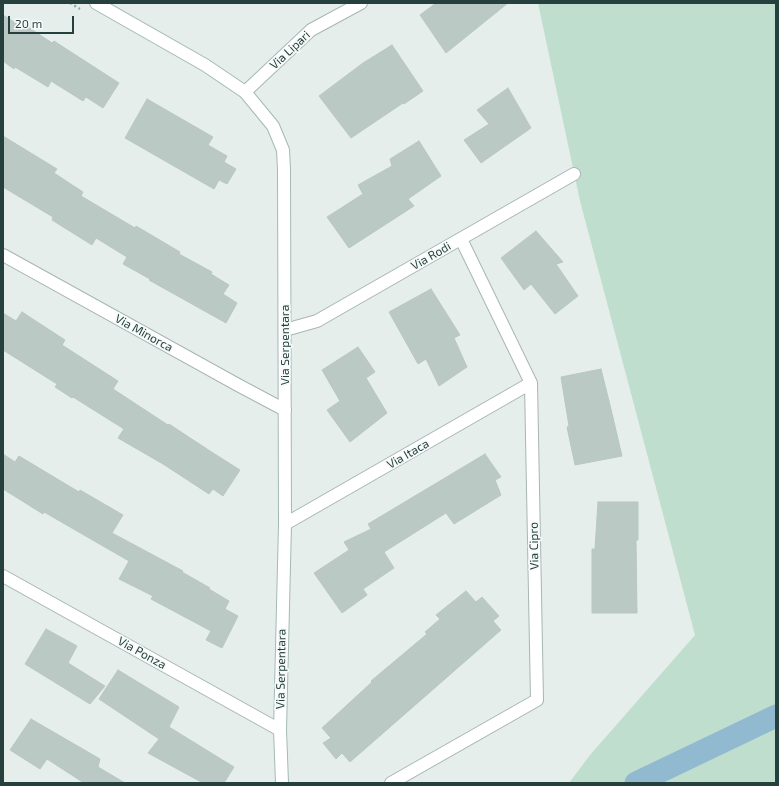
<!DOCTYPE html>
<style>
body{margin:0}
#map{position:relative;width:779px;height:786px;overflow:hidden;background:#e6eeec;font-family:"Exo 2",sans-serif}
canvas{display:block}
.frame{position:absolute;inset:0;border:4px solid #25403d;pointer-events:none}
.scale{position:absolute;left:8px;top:16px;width:66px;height:18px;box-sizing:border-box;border:2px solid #25403d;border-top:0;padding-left:5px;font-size:12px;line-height:14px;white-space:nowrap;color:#25403d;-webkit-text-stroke:3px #f6faf9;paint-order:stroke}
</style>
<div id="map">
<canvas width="779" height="786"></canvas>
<div class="frame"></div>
<div class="scale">20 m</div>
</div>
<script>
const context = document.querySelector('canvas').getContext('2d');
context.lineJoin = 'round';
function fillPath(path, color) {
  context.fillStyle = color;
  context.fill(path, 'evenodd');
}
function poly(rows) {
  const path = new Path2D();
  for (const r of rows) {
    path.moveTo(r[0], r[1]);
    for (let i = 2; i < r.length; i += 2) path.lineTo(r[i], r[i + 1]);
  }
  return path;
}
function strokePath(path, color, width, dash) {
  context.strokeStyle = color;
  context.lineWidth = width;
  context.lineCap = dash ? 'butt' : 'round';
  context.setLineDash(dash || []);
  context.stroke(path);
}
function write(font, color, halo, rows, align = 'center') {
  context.font = font + ' "Exo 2",sans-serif';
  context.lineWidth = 3.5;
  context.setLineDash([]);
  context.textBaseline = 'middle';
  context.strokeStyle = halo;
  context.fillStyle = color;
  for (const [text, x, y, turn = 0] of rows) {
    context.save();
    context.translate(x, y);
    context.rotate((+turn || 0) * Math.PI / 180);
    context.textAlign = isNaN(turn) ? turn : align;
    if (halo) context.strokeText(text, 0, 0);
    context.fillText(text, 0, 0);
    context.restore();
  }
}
const green = poly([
 [538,3,776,3,776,783,569,783,590,755,695,635,580,201]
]);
const canal = poly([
 [636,783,776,716]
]);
const building = poly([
 [436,3,508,3,446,53,420,15,436,3],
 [3,15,24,28,25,25,52,43,54,41,119,83,103,108,86,97,83,101,51,81,48,87,15,67,14,69,3,61,3,15],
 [392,45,423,91,404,104,403,103,351,138,319,96,363,63,392,45],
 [508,88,531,128,481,163,464,140,489,124,477,110,508,88],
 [147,99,213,137,208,145,227,156,224,162,236,169,227,184,219,180,214,189,125,138,147,99],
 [3,136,57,169,54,173,83,192,81,196,135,228,136,226,180,252,179,254,212,272,211,274,229,285,223,294,237,303,226,323,149,280,150,279,123,264,127,257,96,238,92,245,52,220,53,217,3,187,3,136],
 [419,141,441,176,408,199,414,206,349,248,327,217,363,194,358,185,392,166,390,159,419,141],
 [536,231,563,262,556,264,578,296,555,314,531,284,524,290,501,258,536,231],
 [431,289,460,335,454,338,467,367,439,386,426,359,418,364,389,312,431,289],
 [22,312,65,340,62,345,118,381,113,389,168,425,169,424,210,451,240,470,223,496,213,489,209,494,163,464,118,438,124,429,73,397,72,398,55,387,57,384,3,350,3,313,16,321,22,312],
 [358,347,375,372,366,378,387,413,350,442,327,410,340,401,322,370,358,347],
 [601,369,610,405,622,456,575,465,567,427,569,426,561,377,601,369],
 [3,454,15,462,19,456,79,492,80,490,123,515,112,533,183,571,182,572,210,588,209,589,229,601,225,609,238,616,222,648,206,640,211,631,151,599,153,596,119,579,129,561,44,512,43,514,3,489,3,454],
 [485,454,501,477,495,480,501,495,454,524,446,513,384,552,394,568,363,589,367,595,342,613,314,573,349,550,344,542,371,529,368,524,485,454],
 [598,502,638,502,638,540,636,540,637,613,592,613,592,549,595,549,598,502],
 [466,591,476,602,482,597,499,616,493,621,501,630,350,762,342,753,336,759,323,743,331,738,322,728,372,682,371,681,427,634,425,632,440,619,436,615,466,591],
 [46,629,77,646,68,663,105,686,90,704,25,664,46,629],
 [118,670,179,707,169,727,234,767,224,783,203,783,148,753,159,739,99,699,118,670],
 [31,719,100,759,98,767,125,783,84,783,47,759,40,769,10,750,31,719]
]);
const path = poly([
 [70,3,80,9]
]);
const street = poly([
 [245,92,311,30,361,3],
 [3,255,238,385,285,410],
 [285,330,317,321,574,174],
 [285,524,531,383],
 [3,576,280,730],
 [391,783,537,700,531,383,461,239]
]);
const secondary = poly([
 [96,3,205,65,245,92,273,126,283,150,284,169,285,524,280,730,282,783]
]);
const streetNames = [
 ["Via Lipari",290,50,-43],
 ["Via Rodi",431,256,-30],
 ["Via Minorca",144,333,29],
 ["Via Serpentara",285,345,-90],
 ["Via Itaca",408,454,-30],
 ["Via Cipro",534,546,-91],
 ["Via Ponza",142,653,29],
 ["Via Serpentara",281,669,-89]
];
fillPath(green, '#c0dece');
strokePath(canal, '#91bad0', 23);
fillPath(building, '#bbc9c5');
strokePath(building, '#b8c7c4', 1);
strokePath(street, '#a8b6b4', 14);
strokePath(secondary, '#a4b9b6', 14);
strokePath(path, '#88b0ab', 2.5, [2, 3]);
strokePath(street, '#fff', 12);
strokePath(secondary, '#fff', 12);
write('12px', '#25403d', '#f6faf9', streetNames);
</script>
